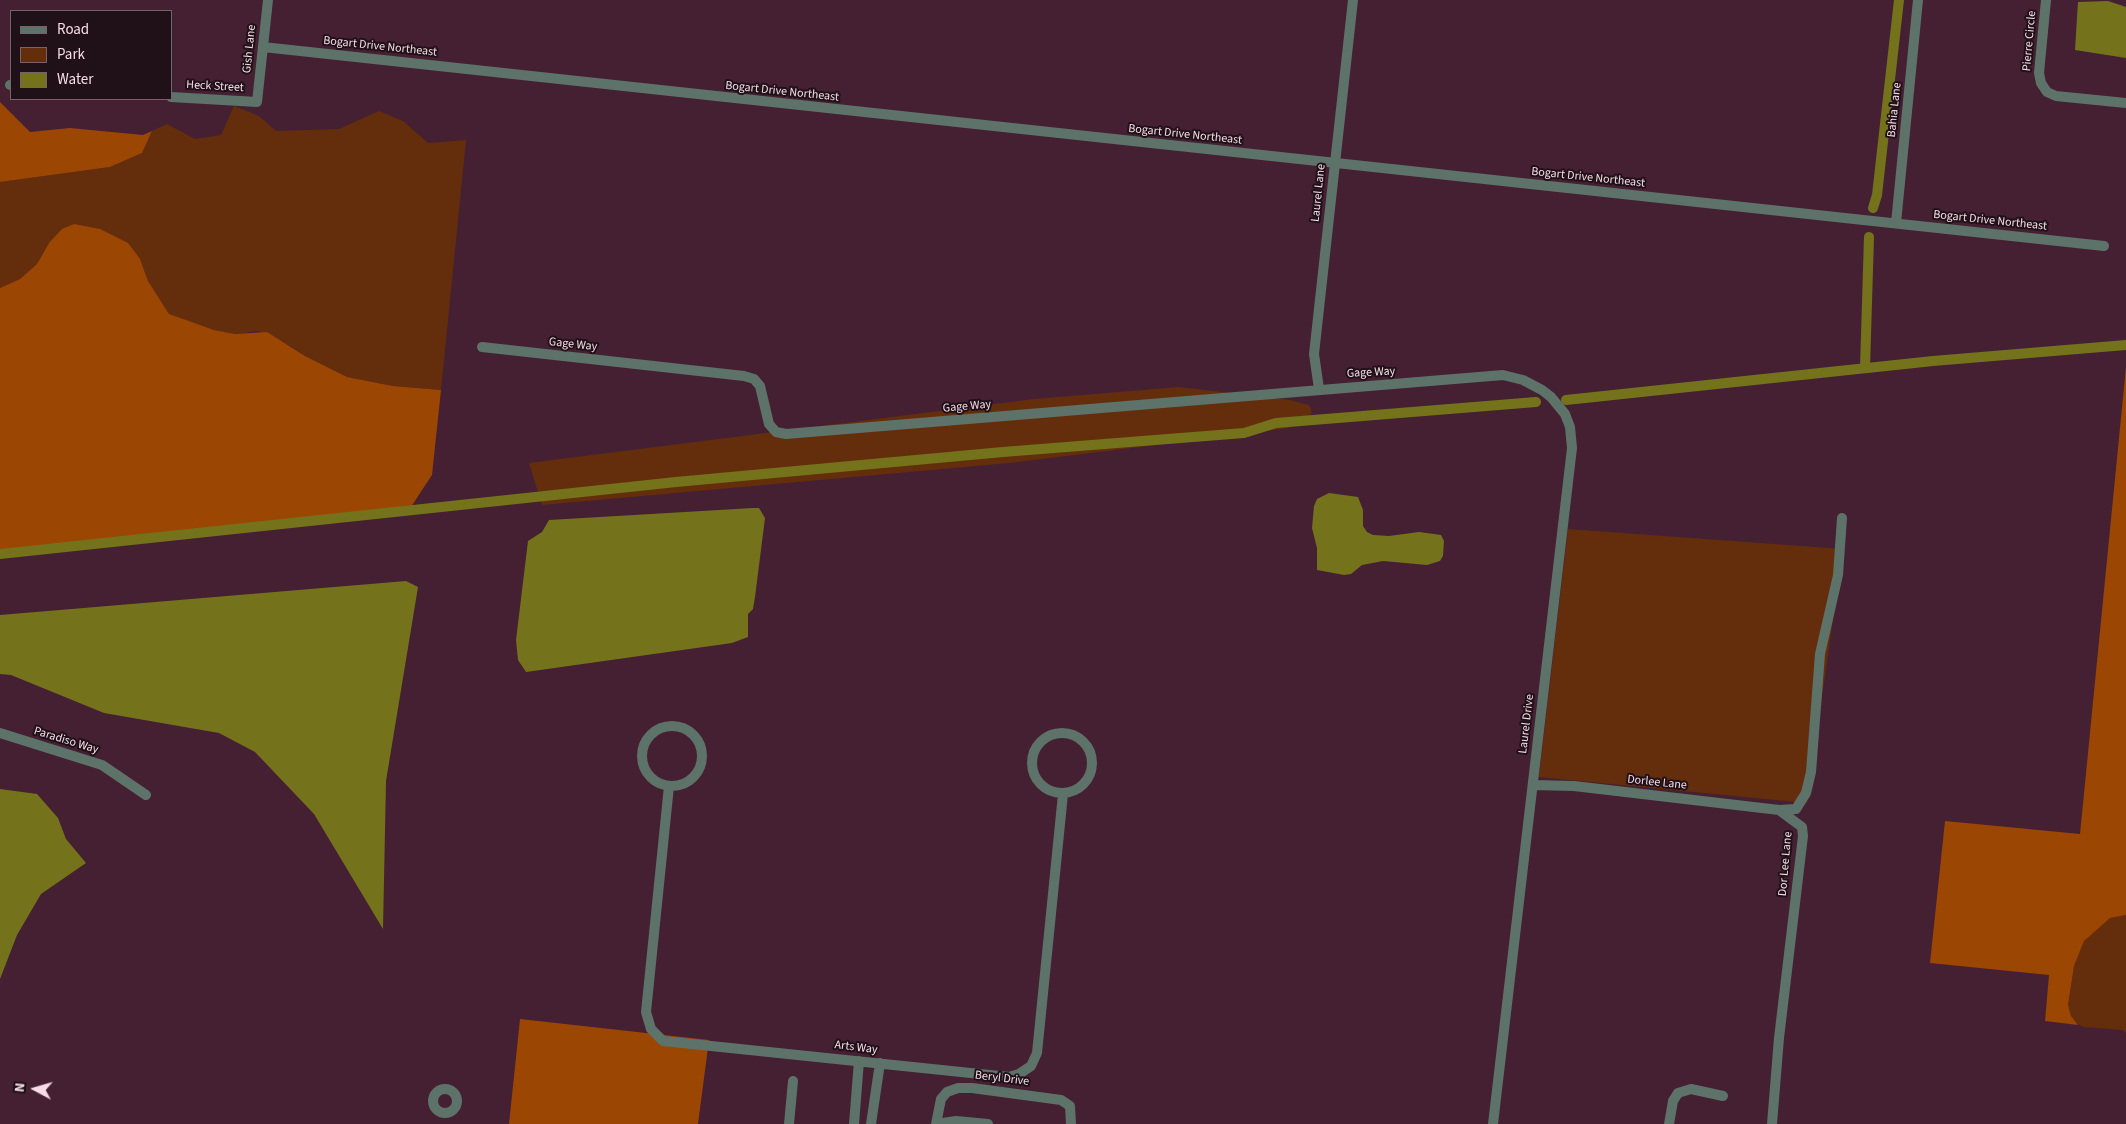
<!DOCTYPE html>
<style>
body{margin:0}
#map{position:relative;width:2126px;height:1124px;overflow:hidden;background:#442032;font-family:"Source Sans 3",sans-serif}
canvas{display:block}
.legend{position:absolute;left:10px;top:10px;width:162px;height:90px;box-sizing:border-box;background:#201018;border:1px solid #75626b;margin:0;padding:6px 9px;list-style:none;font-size:15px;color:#f5dce7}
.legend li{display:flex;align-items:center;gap:10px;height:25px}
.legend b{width:25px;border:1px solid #75626b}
.north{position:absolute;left:10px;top:1064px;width:50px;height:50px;-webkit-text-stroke:4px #201018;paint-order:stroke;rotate:276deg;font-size:14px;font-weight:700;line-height:20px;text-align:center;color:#f5dce7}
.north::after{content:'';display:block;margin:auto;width:18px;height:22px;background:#f5dce7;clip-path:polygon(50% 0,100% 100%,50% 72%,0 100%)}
</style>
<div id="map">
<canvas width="2126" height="1124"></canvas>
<ul class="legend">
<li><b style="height:6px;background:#5d7269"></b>Road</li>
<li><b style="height:14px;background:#642e0c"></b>Park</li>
<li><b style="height:14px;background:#74731b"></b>Water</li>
</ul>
<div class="north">N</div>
</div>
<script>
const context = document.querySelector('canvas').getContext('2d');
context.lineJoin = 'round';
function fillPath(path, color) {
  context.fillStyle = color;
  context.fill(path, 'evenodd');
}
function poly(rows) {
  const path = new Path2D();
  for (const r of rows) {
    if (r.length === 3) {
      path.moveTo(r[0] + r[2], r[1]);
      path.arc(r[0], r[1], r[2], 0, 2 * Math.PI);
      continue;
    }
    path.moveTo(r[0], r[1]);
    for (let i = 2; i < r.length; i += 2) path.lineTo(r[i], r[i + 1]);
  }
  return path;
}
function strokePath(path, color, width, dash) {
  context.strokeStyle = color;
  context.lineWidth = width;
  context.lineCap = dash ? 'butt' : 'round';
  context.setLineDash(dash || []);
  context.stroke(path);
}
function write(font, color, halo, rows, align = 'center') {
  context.font = font + ' "Source Sans 3",sans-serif';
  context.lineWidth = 4;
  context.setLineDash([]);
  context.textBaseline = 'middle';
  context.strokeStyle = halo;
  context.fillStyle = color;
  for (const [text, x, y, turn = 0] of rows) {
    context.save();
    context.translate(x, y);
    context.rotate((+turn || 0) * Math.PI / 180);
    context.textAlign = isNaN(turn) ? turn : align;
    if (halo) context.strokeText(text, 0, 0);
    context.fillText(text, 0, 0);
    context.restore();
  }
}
const green = poly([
 [234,106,259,116,276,131,339,129,379,111,403,121,428,143,466,140,441,390,393,386,347,377,305,356,290,346,258,331,235,334,214,330,189,322,169,314,148,281,140,259,49,243,37,264,20,279,0,288,0,182,110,167,142,153,152,131,167,124,195,139,221,135],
 [1179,387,1290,400,1309,405,1312,412,1306,421,1288,428,1229,436,1009,463,542,505,529,463,1034,399],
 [1568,529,1843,549,1807,803,1539,777],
 [2126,915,2126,1033,2123,1030,2083,1027,2076,1023,2071,1016,2068,1005,2074,966,2084,941,2097,928,2110,918]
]);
const forest = poly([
 [0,102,30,132,70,128,143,135,152,131,142,153,110,167,0,182],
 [74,224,100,229,128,243,140,259,148,281,169,314,214,330,235,334,267,332,305,356,347,377,393,386,441,390,432,475,409,510,0,551,0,288,20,279,37,264,49,243,62,229],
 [2126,367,2126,915,2110,918,2084,941,2074,966,2068,1005,2071,1016,2078,1025,2045,1021,2049,975,1930,963,1945,821,2080,834],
 [520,1019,709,1040,698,1124,509,1124]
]);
const water = poly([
 [2108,1,2126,7,2126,58,2075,50,2078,2],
 [1329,493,1358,497,1363,510,1363,526,1367,532,1373,535,1389,536,1419,532,1441,535,1444,541,1443,556,1440,561,1427,565,1383,561,1362,565,1351,574,1344,575,1317,570,1317,548,1312,528,1314,506,1317,499],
 [753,508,759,508,765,518,755,597,753,609,748,614,748,637,732,643,526,672,518,660,516,640,528,541,542,532,549,520],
 [406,581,418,587,386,781,383,929,314,814,255,752,219,733,104,713,11,675,0,674,0,615],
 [0,789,37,794,58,818,66,839,86,863,41,894,17,935,0,979]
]);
const canal = poly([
 [1873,208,1877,195,1899,0],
 [1865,368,1869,237],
 [1566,400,1933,361,2126,345],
 [0,554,676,482,1003,452,1244,433,1276,423,1536,402]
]);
const minor = poly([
 [2046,0,2039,73,2041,83,2047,92,2056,96,2126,103],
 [263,47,2104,246],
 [10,85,11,85],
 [171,97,257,102,268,0],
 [1896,223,1918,0],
 [482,347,744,376,754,379,760,386,769,424,776,432,786,434,1503,375,1523,380,1542,390,1551,397,1565,414,1570,427,1572,448,1493,1124],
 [1319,389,1314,354,1353,0],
 [672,756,30],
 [1062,763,30],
 [0,733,102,765,146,795],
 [1533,785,1574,786,1779,810,1796,809,1806,793,1811,772,1820,654,1838,575,1842,518],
 [669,786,646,1012,651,1029,663,1041,1009,1077,1019,1074,1031,1066,1037,1053,1063,794],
 [445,1101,12],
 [789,1124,793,1081],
 [854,1124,859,1061],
 [871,1124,880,1063],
 [936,1124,941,1099,947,1092,958,1088,972,1088,1061,1100,1070,1106,1071,1124],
 [936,1124,956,1121,988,1124],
 [1669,1124,1673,1101,1678,1093,1691,1089,1723,1096],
 [1772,1124,1779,1038,1803,836,1802,827,1779,810]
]);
const streetNames = [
 ["Pierre Circle",2030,41,-85],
 ["Bogart Drive Northeast",380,47,6],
 ["Gish Lane",250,49,-84],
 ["Heck Street",215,87,3],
 ["Bogart Drive Northeast",782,92,6],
 ["Bahia Lane",1895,110,-84],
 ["Bogart Drive Northeast",1185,135,6],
 ["Bogart Drive Northeast",1588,178,6],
 ["Laurel Lane",1319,193,-84],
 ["Bogart Drive Northeast",1990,221,6],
 ["Gage Way",573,345,6],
 ["Gage Way",1371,373,-3],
 ["Gage Way",967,407,-5],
 ["Laurel Drive",1527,724,-83],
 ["Paradiso Way",66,741,17],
 ["Dorlee Lane",1657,783,6],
 ["Dor Lee Lane",1786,864,-85],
 ["Arts Way",856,1048,7],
 ["Beryl Drive",1002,1079,7]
];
fillPath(green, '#642e0c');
fillPath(forest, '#9c4603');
fillPath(water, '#74731b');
strokePath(canal, '#74731b', 10);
strokePath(minor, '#5d7269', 10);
write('12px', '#f5dce7', '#201018', streetNames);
</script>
